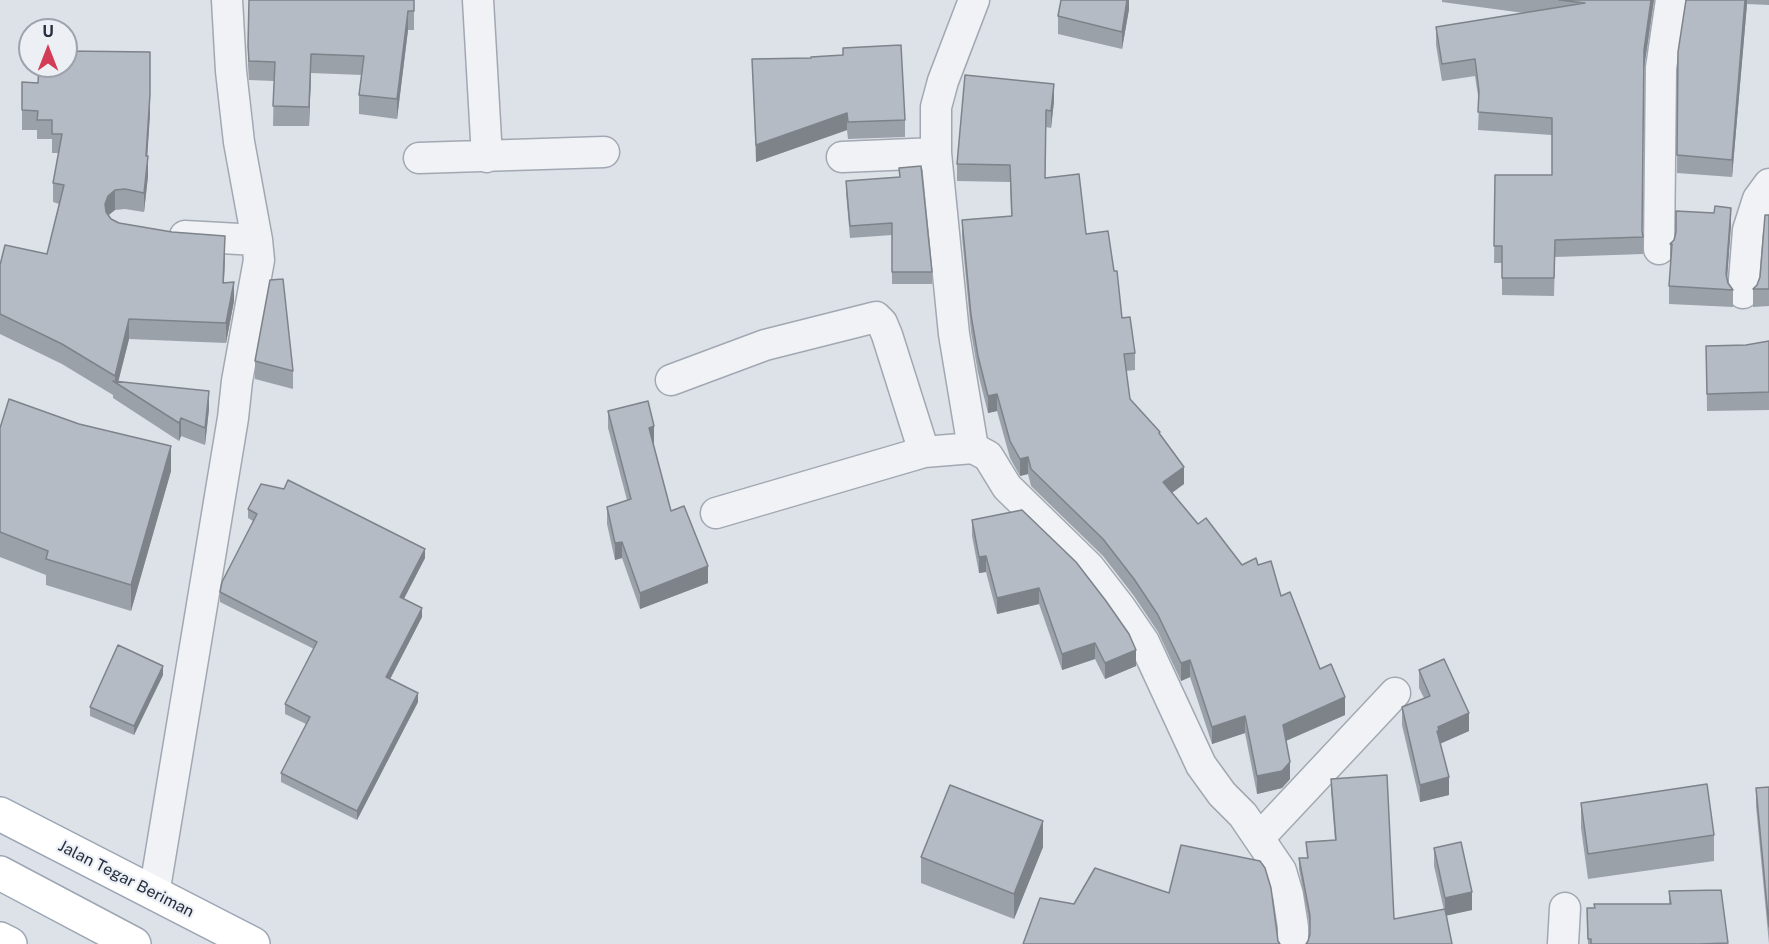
<!DOCTYPE html>
<style>
body{margin:0}
#map{position:relative;width:1769px;height:944px;overflow:hidden;background:#dde1e8;font-family:"Public Sans",sans-serif}
canvas{display:block}
.north{position:absolute;left:18px;top:18px;width:60px;height:60px;box-sizing:border-box;background:#ecf0f5;border:2px solid #9da3ac;border-radius:50%;rotate:0deg;font-size:16px;font-weight:700;line-height:24px;text-align:center;color:#262f3f}
.north::after{content:'';display:block;margin:auto;width:21px;height:27px;background:#d33c56;clip-path:polygon(50% 0,100% 100%,50% 72%,0 100%)}
</style>
<div id="map">
<canvas width="1769" height="944"></canvas>
<div class="north">U</div>
</div>
<script>
const context = document.querySelector('canvas').getContext('2d');
context.lineJoin = 'round';
function poly(rows) {
  const path = new Path2D();
  for (const r of rows) {
    path.moveTo(r[0], r[1]);
    for (let i = 2; i < r.length; i += 2) path.lineTo(r[i], r[i + 1]);
  }
  return path;
}
function strokePath(path, color, width, dash) {
  context.strokeStyle = color;
  context.lineWidth = width;
  context.lineCap = dash ? 'butt' : 'round';
  context.setLineDash(dash || []);
  context.stroke(path);
}
function fillPath(path, color) {
  context.fillStyle = color;
  context.fill(path, 'evenodd');
}
function write(font, color, halo, rows, align = 'center') {
  context.font = font + ' "Public Sans",sans-serif';
  context.lineWidth = 4.5;
  context.setLineDash([]);
  context.textBaseline = 'middle';
  context.strokeStyle = halo;
  context.fillStyle = color;
  for (const [text, x, y, turn = 0] of rows) {
    context.save();
    context.translate(x, y);
    context.rotate((+turn || 0) * Math.PI / 180);
    context.textAlign = isNaN(turn) ? turn : align;
    if (halo) context.strokeText(text, 0, 0);
    context.fillText(text, 0, 0);
    context.restore();
  }
}
const minor = poly([
 [478,0,487,157],
 [974,0,943,81,936,107,936,153,954,334,973,448,988,456,1007,487,1089,567,1120,607,1144,642,1201,765,1222,794,1243,815,1281,871,1288,895,1293,927,1293,944],
 [842,157,936,153],
 [419,158,604,152],
 [185,236,257,240],
 [1659,249,1661,68,1671,0],
 [1743,293,1748,230,1758,199,1769,184],
 [671,380,765,345,876,317,882,323,887,335,924,452],
 [716,513,924,452,973,448],
 [1259,838,1395,693],
 [154,894,233,418,237,381,259,260,257,240,239,142,231,71,227,0],
 [1563,944,1565,908]
]);
const primary = poly([
 [0,814,253,944],
 [0,873,134,944],
 [0,939,10,944]
]);
const wall = poly([
 [414,0,414,30,408,30,397,119,359,114,359,95,362,75,311,73,309,126,273,126,274,81,249,80,248,65,248,46],
 [1129,0,1129,9,1122,49,1058,34,1058,16],
 [1442,0,1654,0,1644,68,1642,232,1643,237,1643,254,1555,257,1554,296,1502,295,1502,263,1494,263,1495,175,1552,175,1552,135,1478,130,1479,102,1475,76,1442,81,1436,45,1436,27,1524,13,1442,2],
 [1686,0,1769,0,1769,5,1747,4,1732,177,1677,173,1678,52],
 [752,59,905,120,905,137,848,139,847,130,756,162],
 [22,82,150,114,147,156,148,176,144,212,125,209,115,210,108,216,111,219,119,223,225,255,224,283,234,301,226,343,129,339,118,381,209,409,205,445,181,436,179,441,113,398,113,395,62,364,0,334,0,265,47,254,59,204,53,202,53,183,59,153,52,153,52,139,37,139,37,130,22,130],
 [1054,101,1051,128,1046,127,1045,178,1086,234,1114,271,1122,318,1135,353,1135,370,1126,371,1130,399,1160,435,1184,484,1172,493,1198,524,1242,565,1258,565,1281,596,1345,715,1286,741,1290,779,1282,788,1257,794,1245,733,1212,744,1190,677,1181,681,1158,632,1134,596,1103,556,1031,486,1028,474,1020,476,1010,458,997,411,988,413,978,373,971,332,962,237,962,220,1011,216,1010,182,957,181,957,164],
 [899,168,932,272,932,284,892,284,892,235,850,238,846,193,846,181,899,177],
 [1769,215,1769,306,1753,307,1753,289,1757,285,1760,277],
 [1731,225,1727,279,1728,283,1733,290,1733,307,1669,304,1669,286,1671,262,1670,262,1670,244],
 [1769,341,1769,410,1707,411,1706,346,1746,345],
 [255,361,293,371,293,389,255,379],
 [608,411,654,443,653,443,671,511,708,583,640,609,622,558,615,560,607,524,607,507,627,500,608,428],
 [0,428,171,471,131,611,46,585,46,575,0,557],
 [248,509,425,558,404,599,422,617,390,679,418,702,357,820,281,782,281,773,306,724,285,714,285,704,314,649,220,602,220,592,253,521,248,518],
 [972,520,1136,666,1105,679,1095,659,1062,670,1039,604,997,614,986,572,979,573,972,536],
 [1419,670,1469,731,1440,744,1449,795,1420,802,1402,725,1402,707,1424,698,1419,688],
 [163,675,134,735,90,716,90,707],
 [1331,779,1394,919,1444,910,1434,866,1434,848,1472,910,1447,915,1308,941,1310,934,1310,927,1299,869,1299,858,1307,858,1306,842,1335,841,1331,790],
 [1769,787,1769,944,1756,806,1756,788],
 [1581,803,1714,835,1714,861,1588,879,1581,828],
 [1043,847,1014,919,921,883,921,857],
 [1721,890,1728,944,1588,944,1587,908,1594,908,1594,904,1669,904,1669,891]
]);
const shadedWall = poly([
 [1127,0,1129,0,1129,9,1122,49,1122,32],
 [1651,0,1654,0,1644,68,1644,50],
 [1745,0,1747,0,1747,4,1732,177,1732,160],
 [408,11,408,30,397,119,397,99],
 [311,54,311,73,309,126,309,107],
 [1054,84,1054,101,1051,128,1051,111],
 [150,94,150,114,146,176,146,156],
 [847,113,847,130,756,162,756,145],
 [148,156,148,176,144,212,144,193],
 [115,190,115,210,108,215,105,224,105,204,108,196],
 [1731,208,1731,225,1726,292,1726,274],
 [225,236,225,255,223,302,223,283],
 [234,282,234,301,226,343,226,323],
 [129,319,129,339,118,383,115,381,115,376],
 [209,391,209,409,205,445,205,428],
 [997,394,997,411,988,413,988,396],
 [181,418,181,436,179,441,179,423],
 [654,426,654,443,649,444,649,428],
 [171,446,171,471,131,611,131,585],
 [1028,457,1028,474,1020,476,1020,459],
 [1184,467,1184,484,1163,499,1163,482],
 [622,542,622,558,615,560,615,543],
 [425,549,425,558,400,606,400,597],
 [986,556,986,572,979,573,979,557],
 [708,566,708,583,640,609,640,593],
 [1039,588,1039,604,997,614,997,598],
 [422,608,422,617,386,687,386,677],
 [1095,643,1095,659,1062,670,1062,654],
 [1136,650,1136,666,1105,679,1105,663],
 [1190,660,1190,677,1181,681,1181,663],
 [163,666,163,675,134,735,134,726],
 [418,693,418,702,357,820,357,811],
 [1345,697,1345,715,1283,742,1283,725],
 [1469,713,1469,731,1439,744,1437,749,1438,727],
 [1245,716,1245,733,1212,744,1212,727],
 [1290,762,1290,779,1282,788,1257,794,1257,776],
 [1449,777,1449,795,1420,802,1420,785],
 [1043,821,1043,847,1014,919,1014,894],
 [1472,892,1472,910,1445,916,1445,898]
]);
const building = poly([
 [249,0,414,0,414,11,408,11,397,99,359,95,364,56,311,54,309,107,273,106,275,62,249,61,248,46,249,0],
 [1061,0,1127,0,1122,32,1058,16,1061,0],
 [1559,0,1651,0,1644,50,1642,231,1643,237,1555,240,1554,278,1502,278,1502,246,1494,246,1495,175,1552,175,1552,118,1478,112,1479,91,1475,59,1442,64,1436,27,1585,3,1559,0],
 [1686,0,1745,0,1732,160,1677,155,1678,52,1686,0],
 [901,45,905,120,848,122,847,113,756,145,752,59,811,58,811,57,843,55,843,48,901,45],
 [66,51,150,52,150,94,146,156,148,156,144,193,125,189,115,190,108,196,105,204,106,212,111,219,119,223,172,232,225,236,223,283,234,282,226,323,129,319,115,376,62,344,0,314,0,265,5,245,47,254,64,185,53,183,62,134,52,134,52,120,37,120,38,111,22,110,22,82,38,83,39,66,66,66,66,51],
 [965,75,1054,84,1051,111,1046,110,1045,178,1079,174,1086,234,1108,231,1114,271,1117,271,1122,318,1130,317,1135,353,1124,354,1130,399,1160,432,1159,433,1184,467,1163,482,1198,524,1206,518,1242,565,1256,558,1258,565,1271,561,1281,596,1290,592,1320,669,1331,664,1345,697,1283,725,1290,762,1282,771,1257,776,1245,716,1212,727,1190,660,1181,663,1158,615,1134,579,1103,539,1031,469,1028,457,1020,459,1010,441,997,394,988,396,978,356,971,315,962,220,1012,216,1010,165,957,164,965,75],
 [921,166,932,272,892,272,892,223,850,226,846,181,900,177,899,168,921,166],
 [1715,206,1731,208,1726,274,1728,283,1733,290,1669,286,1672,244,1670,244,1674,240,1676,232,1676,211,1714,213,1715,206],
 [1765,215,1769,215,1769,289,1753,289,1757,285,1760,277,1765,215],
 [283,279,293,371,255,361,270,280,283,279],
 [1769,341,1769,392,1707,394,1706,346,1746,345,1769,341],
 [113,381,209,391,205,428,181,418,179,423,113,381],
 [9,399,79,424,171,446,131,585,46,559,48,551,0,532,0,428,9,399],
 [648,401,654,426,649,428,671,511,684,506,708,566,640,593,622,542,615,543,607,507,631,499,608,411,648,401],
 [288,480,425,549,400,597,422,608,386,677,418,693,357,811,281,773,310,717,285,704,317,642,220,592,222,582,257,514,248,509,261,484,284,489,288,480],
 [1022,510,1076,562,1106,601,1129,634,1136,650,1105,663,1095,643,1062,654,1039,588,997,598,986,556,979,557,972,520,1022,510],
 [118,645,163,666,134,726,90,707,118,645],
 [1444,659,1469,713,1438,727,1439,731,1437,731,1449,777,1420,785,1402,707,1430,696,1419,670,1444,659],
 [1387,775,1394,919,1445,909,1452,944,1306,944,1308,941,1310,934,1310,916,1299,858,1308,858,1306,842,1336,840,1331,779,1387,775],
 [1707,784,1714,835,1588,854,1581,803,1707,784],
 [950,785,1043,821,1014,894,921,857,950,785],
 [1769,787,1769,927,1756,788,1769,787],
 [1461,842,1472,892,1445,898,1434,848,1461,842],
 [1181,845,1260,861,1265,868,1271,888,1278,941,1280,944,1023,944,1040,898,1074,904,1095,868,1169,893,1181,845],
 [1721,890,1728,943,1700,944,1591,944,1591,939,1588,939,1587,908,1595,908,1594,904,1671,904,1669,891,1721,890]
]);
const streetNames = [
 ["Jalan Tegar Beriman",126,879,27]
];
strokePath(minor, '#a2a8b2', 33);
strokePath(primary, '#9ca6b4', 36);
strokePath(minor, '#f0f2f6', 30);
strokePath(primary, '#fff', 33);
fillPath(wall, '#9ba1a9');
fillPath(shadedWall, '#7e838a');
fillPath(building, '#b4bbc5');
strokePath(building, '#7e838a', 1.5);
write('16px', '#262f3f', '#ecf0f5', streetNames);
</script>
